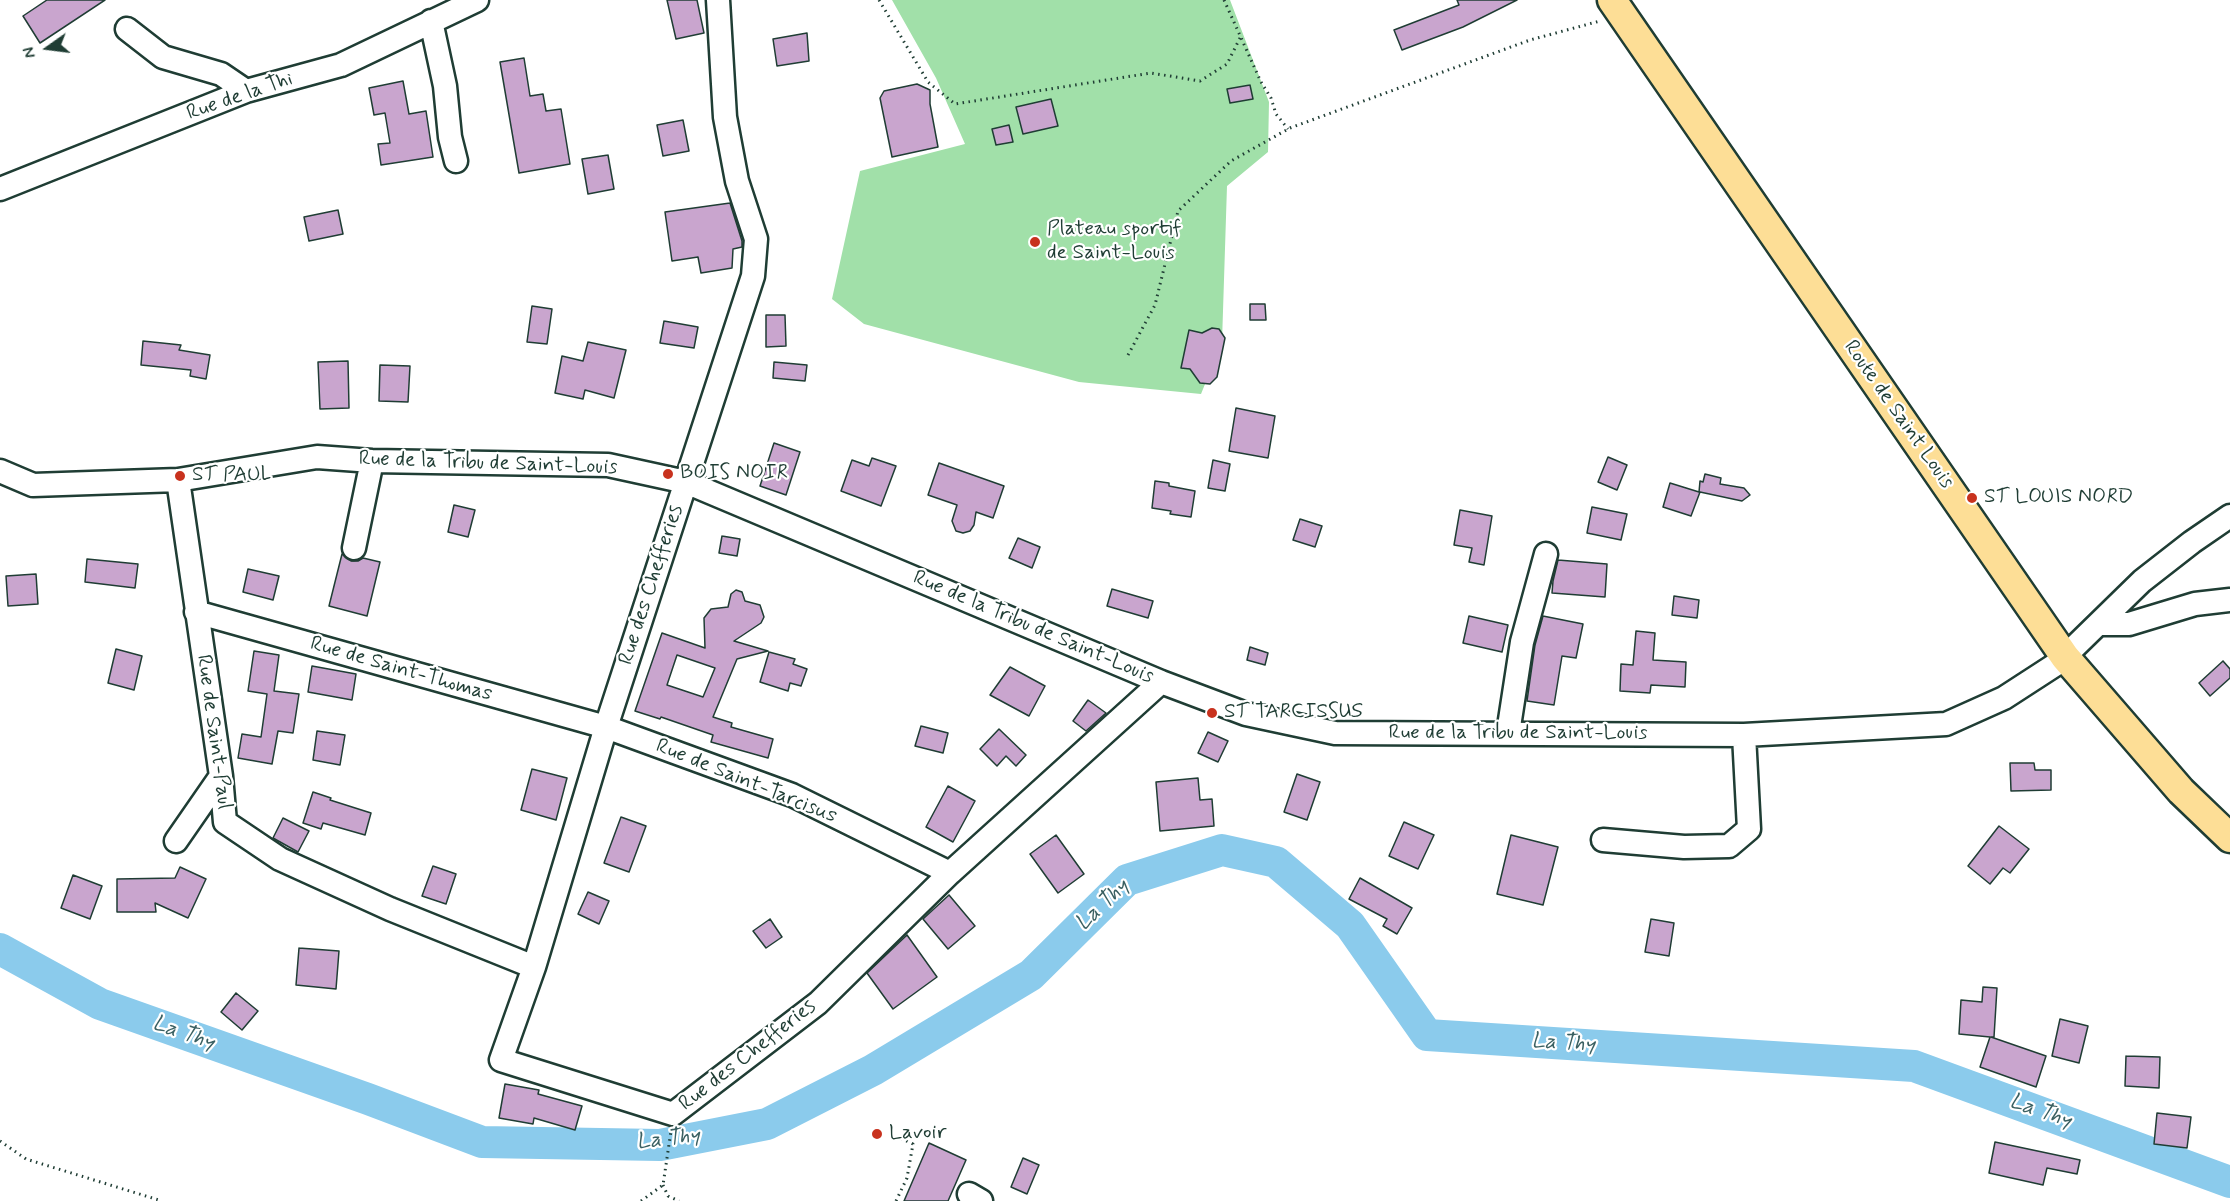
<!DOCTYPE html>
<style>
body{margin:0}
#map{position:relative;width:2230px;height:1201px;overflow:hidden;background:#fff;font-family:Mynerve,sans-serif}
canvas{display:block}
.north{position:absolute;left:18px;top:18px;width:60px;height:60px;-webkit-text-stroke:4px #fff;paint-order:stroke;rotate:256deg;font-size:16px;font-weight:700;line-height:24px;text-align:center;color:#1f3d34}
.north::after{content:'';display:block;margin:auto;width:21px;height:27px;background:#1f3d34;clip-path:polygon(50% 0,100% 100%,50% 72%,0 100%)}
</style>
<div id="map">
<canvas width="2230" height="1201"></canvas>
<div class="north">N</div>
</div>
<script>
const context = document.querySelector('canvas').getContext('2d');
context.lineJoin = 'round';
function fillPath(path, color) {
  context.fillStyle = color;
  context.fill(path, 'evenodd');
}
function poly(rows) {
  const path = new Path2D();
  for (const r of rows) {
    path.moveTo(r[0], r[1]);
    for (let i = 2; i < r.length; i += 2) path.lineTo(r[i], r[i + 1]);
  }
  return path;
}
function strokePath(path, color, width, dash) {
  context.strokeStyle = color;
  context.lineWidth = width;
  context.lineCap = dash ? 'butt' : 'round';
  context.setLineDash(dash || []);
  context.stroke(path);
}
function write(font, color, halo, rows, align = 'center') {
  context.font = font + ' Mynerve,sans-serif';
  context.lineWidth = 4.5;
  context.setLineDash([]);
  context.textBaseline = 'middle';
  context.strokeStyle = halo;
  context.fillStyle = color;
  for (const [text, x, y, turn = 0] of rows) {
    context.save();
    context.translate(x, y);
    context.rotate((+turn || 0) * Math.PI / 180);
    context.textAlign = isNaN(turn) ? turn : align;
    if (halo) context.strokeText(text, 0, 0);
    context.fillText(text, 0, 0);
    context.restore();
  }
}
const green = poly([
 [892,0,1230,0,1269,102,1268,152,1227,186,1222,342,1201,394,1079,382,864,324,832,299,860,171,965,144,936,78]
]);
const river = poly([
 [0,949,100,1004,368,1099,482,1142,660,1145,767,1124,873,1070,1031,975,1127,880,1222,850,1276,862,1350,925,1427,1035,1914,1066,2230,1182]
]);
const building = poly([
 [47,0,105,0,40,43,23,16,47,0],
 [667,0,697,0,704,33,676,39,667,0],
 [1457,0,1517,0,1463,27,1402,50,1394,30,1459,5,1457,0],
 [807,33,809,61,777,66,773,39,807,33],
 [524,58,530,96,543,94,546,111,561,109,570,164,519,173,500,62,524,58],
 [403,81,409,114,426,111,433,157,381,165,378,144,390,143,385,113,374,115,369,88,403,81],
 [917,84,930,90,930,104,938,147,892,157,880,98,884,91,917,84],
 [1250,85,1253,99,1230,103,1227,89,1250,85],
 [1051,99,1058,126,1023,134,1016,107,1051,99],
 [683,120,689,151,663,156,657,125,683,120],
 [1009,125,1013,142,996,145,992,129,1009,125],
 [608,155,614,189,588,194,582,159,608,155],
 [730,203,742,241,742,247,733,249,732,268,701,273,698,257,672,261,665,212,730,203],
 [338,210,343,234,309,241,304,217,338,210],
 [1250,304,1265,304,1266,320,1250,320,1250,304],
 [532,306,552,309,547,344,527,342,532,306],
 [766,315,785,315,786,346,766,347,766,315],
 [664,321,698,327,694,348,660,343,664,321],
 [1212,328,1219,329,1225,338,1217,377,1210,384,1200,383,1190,369,1181,368,1189,330,1202,333,1212,328],
 [143,341,181,345,179,350,210,355,206,379,190,376,191,370,141,365,143,341],
 [588,342,626,350,614,398,585,390,583,399,555,393,562,356,583,361,588,342],
 [348,361,349,408,320,409,318,362,348,361],
 [774,362,807,365,805,381,773,378,774,362],
 [380,365,410,366,408,402,379,401,380,365],
 [1236,408,1275,416,1268,458,1229,451,1236,408],
 [774,443,800,452,786,495,760,486,774,443],
 [1608,457,1627,465,1617,490,1598,482,1608,457],
 [872,458,896,466,881,506,841,491,852,460,869,466,872,458],
 [1213,460,1230,464,1225,491,1208,488,1213,460],
 [939,463,1004,486,993,518,976,512,974,525,970,531,963,533,956,531,952,521,957,505,928,495,939,463],
 [1705,474,1721,478,1720,484,1744,488,1750,495,1742,501,1700,492,1691,516,1663,507,1670,483,1699,492,1700,481,1703,482,1705,474],
 [1155,481,1169,483,1169,486,1195,491,1191,517,1170,514,1171,511,1152,508,1155,481],
 [454,505,475,510,468,537,448,532,454,505],
 [1592,507,1627,514,1621,540,1587,533,1592,507],
 [1460,510,1492,516,1484,565,1469,562,1472,548,1454,545,1460,510],
 [1300,519,1322,526,1315,547,1293,540,1300,519],
 [722,536,740,539,737,556,719,553,722,536],
 [1018,538,1040,547,1032,568,1009,558,1018,538],
 [342,554,351,561,358,561,363,558,380,562,367,616,329,606,342,554],
 [87,559,138,564,135,588,85,582,87,559],
 [1558,560,1607,564,1605,597,1552,593,1553,581,1558,560],
 [248,569,279,576,273,600,243,592,248,569],
 [36,574,38,604,8,606,6,576,36,574],
 [1112,589,1153,601,1148,618,1107,606,1112,589],
 [736,590,742,592,745,601,760,605,764,617,761,623,734,641,768,651,737,659,713,717,732,723,731,727,773,739,768,758,711,742,713,735,661,717,660,719,635,711,662,633,705,648,704,618,711,609,728,607,731,594,736,590],
 [677,655,715,668,703,697,667,685,677,655],
 [1674,596,1699,600,1697,618,1672,615,1674,596],
 [1469,616,1508,625,1502,652,1463,643,1469,616],
 [1543,616,1583,624,1576,658,1562,656,1554,705,1527,701,1535,645,1543,616],
 [1636,631,1655,633,1653,660,1686,662,1685,687,1651,685,1650,693,1620,691,1621,664,1633,665,1636,631],
 [1250,647,1268,653,1265,665,1247,660,1250,647],
 [116,649,142,656,134,690,108,683,116,649],
 [254,651,279,655,274,691,299,694,293,733,278,731,272,764,238,758,242,734,261,737,267,694,248,691,254,651],
 [769,652,795,659,793,664,807,669,801,686,790,683,788,691,760,682,769,652],
 [2223,661,2230,669,2230,678,2210,696,2199,683,2223,661],
 [312,666,356,674,352,700,308,692,312,666],
 [1010,667,1045,686,1029,716,990,695,1010,667],
 [1088,700,1106,713,1086,731,1073,721,1088,700],
 [921,726,948,733,943,753,915,746,921,726],
 [999,729,1026,755,1016,766,1006,756,997,766,980,749,999,729],
 [317,731,345,735,340,765,313,760,317,731],
 [1208,732,1228,741,1218,762,1198,753,1208,732],
 [2010,763,2034,763,2035,770,2051,770,2051,790,2011,791,2010,763],
 [532,769,567,778,556,820,521,810,532,769],
 [1297,774,1320,782,1307,820,1284,812,1297,774],
 [1198,778,1200,800,1212,799,1214,826,1160,831,1156,782,1198,778],
 [948,786,975,801,953,842,926,827,948,786],
 [313,792,331,798,330,800,371,813,365,835,323,823,321,829,303,823,313,792],
 [621,817,646,826,629,872,604,863,621,817],
 [283,818,309,831,298,852,273,838,283,818],
 [1404,822,1434,835,1418,869,1389,856,1404,822],
 [1999,826,2029,849,2010,873,2003,868,1990,884,1968,866,1999,826],
 [1056,835,1084,874,1058,893,1030,854,1056,835],
 [1511,835,1558,847,1543,905,1497,894,1511,835],
 [433,866,456,874,446,904,422,896,433,866],
 [180,867,206,879,188,918,155,903,156,912,117,912,117,879,175,878,180,867],
 [73,875,102,886,90,919,61,908,73,875],
 [1360,878,1412,908,1397,934,1383,926,1387,919,1349,899,1360,878],
 [588,892,609,901,599,924,578,914,588,892],
 [949,895,975,926,948,949,923,919,949,895],
 [770,919,782,937,766,948,753,931,770,919],
 [1651,919,1674,923,1669,956,1645,952,1651,919],
 [907,935,937,977,893,1009,867,973,907,935],
 [299,948,339,951,336,989,296,985,299,948],
 [1983,987,1997,988,1994,1037,1991,1037,2046,1056,2036,1087,1980,1067,1990,1037,1959,1034,1961,1000,1982,1002,1983,987],
 [236,993,258,1011,242,1030,221,1012,236,993],
 [2060,1019,2088,1026,2079,1063,2052,1056,2060,1019],
 [2126,1056,2160,1057,2159,1088,2125,1086,2126,1056],
 [505,1084,539,1090,538,1094,582,1106,575,1130,534,1118,533,1124,499,1118,505,1084],
 [2157,1113,2191,1117,2187,1148,2154,1144,2157,1113],
 [1995,1142,2080,1160,2077,1174,2047,1168,2043,1185,1989,1173,1995,1142],
 [929,1143,966,1160,948,1201,904,1201,929,1143],
 [1023,1158,1039,1165,1027,1194,1011,1187,1023,1158]
]);
const path = poly([
 [879,0,928,82,955,104,1151,73,1200,81,1227,64,1241,36],
 [1224,0,1261,82,1271,98,1276,114,1288,129],
 [1128,355,1155,305,1178,211,1231,161,1290,128,1530,40,1600,21],
 [0,1141,26,1159,162,1201],
 [663,1185,668,1196,679,1201],
 [641,1201,663,1185,671,1131],
 [896,1201,907,1178,913,1144,898,1137]
]);
const minor = poly([
 [718,0,725,117,737,181,756,239,753,276,606,727,534,967,501,1060,673,1114,818,1003,950,873,1161,682],
 [431,21,445,86,450,137,456,161],
 [127,29,163,57,221,74,246,91],
 [0,189,246,91,341,65,477,0],
 [0,471,33,485,178,480,317,457,372,461,608,465,686,482,1161,682,1246,714,1335,733,1744,735,1946,724,2004,698,2058,663,2142,581,2192,542,2230,516],
 [178,480,221,776,225,822,280,859,390,909,534,967],
 [354,548,372,461],
 [196,612,606,727,792,795,950,873],
 [2099,624,2129,624,2195,604,2230,600],
 [1508,733,1522,642,1546,554],
 [1603,840,1684,847,1729,846,1749,829,1744,735],
 [176,841,221,776],
 [969,1194,981,1201]
]);
const major = poly([
 [1612,0,2065,657,2181,791,2230,838]
]);
const markers = [
 [1035,242,6,"#c8321e"],
 [668,474,6,"#c8321e"],
 [180,476,6,"#c8321e"],
 [1972,498,6,"#c8321e"],
 [1212,713,6,"#c8321e"],
 [877,1134,6,"#c8321e"]
];
const streetNames = [
 ["Rue de la Thi",240,97,-19],
 ["Route de Saint Louis",1898,415,55],
 ["Rue de la Tribu de Saint-Louis",488,464,2],
 ["Rue des Chefferies",652,585,-72],
 ["Rue de la Tribu de Saint-Louis",1033,628,23],
 ["Rue de Saint-Thomas",401,670,16],
 ["Rue de Saint-Paul",213,732,82],
 ["Rue de la Tribu de Saint-Louis",1518,734],
 ["Rue de Saint-Tarcisus",746,782,22],
 ["Rue des Chefferies",748,1056,-38]
];
const poiNames = [
 ["Plateau sportif",1047,230],
 ["de Saint-Louis",1047,254],
 ["BOIS NOIR",680,474],
 ["ST PAUL",192,476],
 ["ST LOUIS NORD",1984,498],
 ["ST TARCISSUS",1224,713],
 ["Lavoir",889,1134]
];
const waterNames = [
 ["La Thy",1103,906,-43],
 ["La Thy",183,1034,20],
 ["La Thy",1563,1044,4],
 ["La Thy",2040,1112,20],
 ["La Thy",668,1140,-6]
];
fillPath(green, '#a1e0a9');
strokePath(river, '#8bcbec', 32);
fillPath(building, '#c9a5ce');
strokePath(building, '#1f3d34', 1.5);
strokePath(minor, '#1f3d34', 27);
strokePath(major, '#1f3d34', 33);
strokePath(path, '#1f3d34', 3, [1.5, 4.5]);
strokePath(minor, '#fff', 22);
strokePath(major, '#fdde96', 28);
for (const [x, y, r, color] of markers) {
  const dot = new Path2D();
  dot.arc(x, y, r, 0, 2 * Math.PI);
  context.fillStyle = color;
  context.fill(dot);
  strokePath(dot, '#fff', 2);
}
write('21px', '#1f3d34', '#fff', streetNames);
write('21px', '#1f3d34', '#fff', poiNames, 'left');
write('italic 22px', '#3a6062', '#fff', waterNames);
</script>
